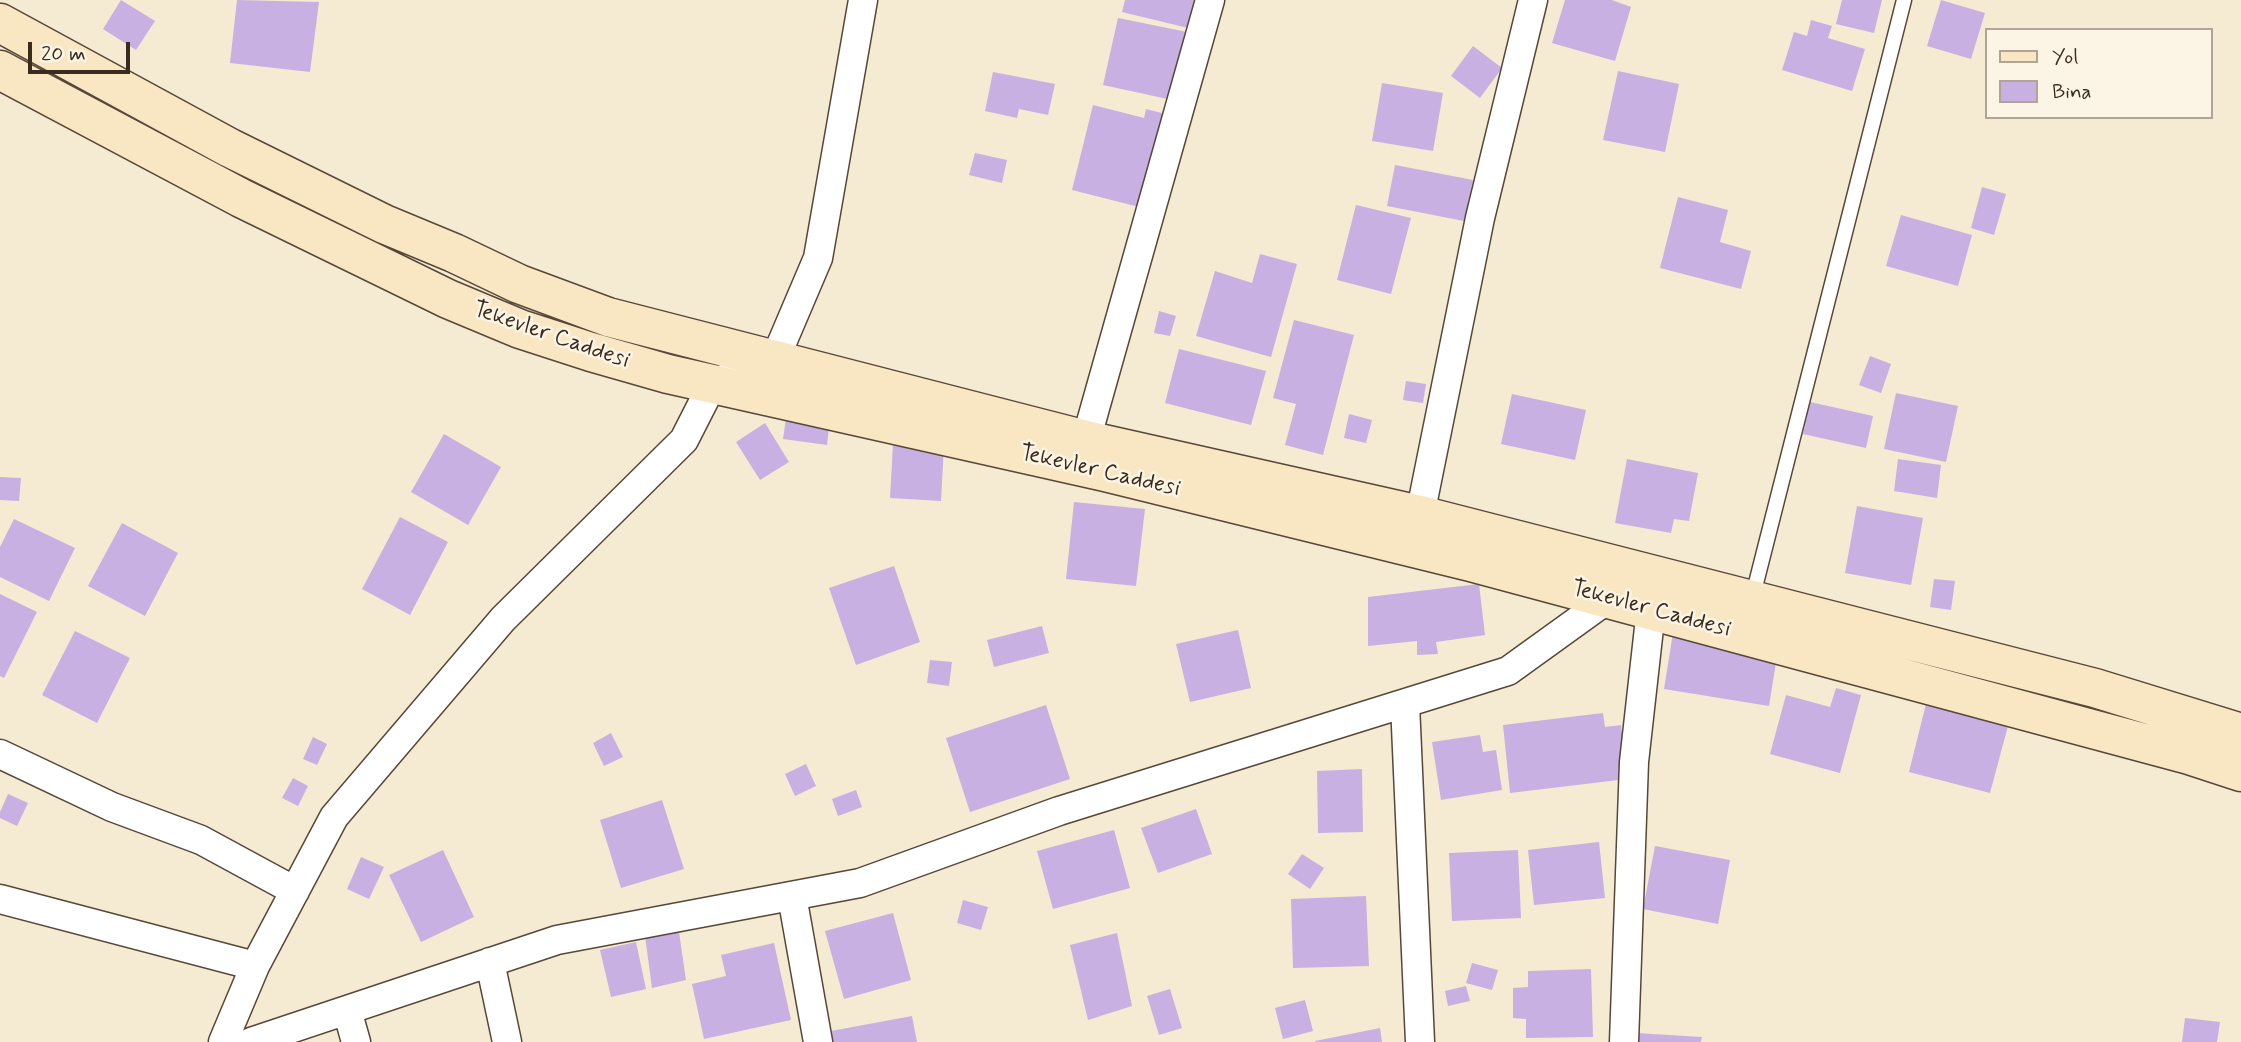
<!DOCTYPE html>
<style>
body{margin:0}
#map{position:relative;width:2241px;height:1042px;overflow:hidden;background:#f4ebd2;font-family:Mynerve,sans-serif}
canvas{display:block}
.legend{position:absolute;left:1985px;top:28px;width:228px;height:91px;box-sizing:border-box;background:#fcf5e5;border:2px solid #afa495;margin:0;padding:9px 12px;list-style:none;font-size:21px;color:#3b2a1e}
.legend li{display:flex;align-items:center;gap:14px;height:35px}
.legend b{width:35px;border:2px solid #afa495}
.scale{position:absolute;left:28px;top:42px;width:102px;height:32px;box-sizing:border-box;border:4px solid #3b2a1e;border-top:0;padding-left:9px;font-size:21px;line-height:24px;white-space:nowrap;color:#3b2a1e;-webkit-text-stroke:5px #fcf5e5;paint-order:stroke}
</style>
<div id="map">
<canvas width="2241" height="1042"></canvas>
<ul class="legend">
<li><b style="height:9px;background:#f9e7c3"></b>Yol</li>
<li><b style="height:19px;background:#c8b0e2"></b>Bina</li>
</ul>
<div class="scale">20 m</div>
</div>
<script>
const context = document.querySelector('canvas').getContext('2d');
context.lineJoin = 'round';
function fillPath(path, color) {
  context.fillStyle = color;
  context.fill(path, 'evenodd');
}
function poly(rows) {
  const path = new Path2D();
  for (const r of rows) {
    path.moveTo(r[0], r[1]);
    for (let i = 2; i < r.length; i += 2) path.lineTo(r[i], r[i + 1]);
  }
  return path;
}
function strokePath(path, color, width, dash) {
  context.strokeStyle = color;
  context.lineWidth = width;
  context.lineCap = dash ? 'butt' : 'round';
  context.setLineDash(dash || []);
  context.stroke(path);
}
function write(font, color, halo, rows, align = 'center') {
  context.font = font + ' Mynerve,sans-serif';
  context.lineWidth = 5;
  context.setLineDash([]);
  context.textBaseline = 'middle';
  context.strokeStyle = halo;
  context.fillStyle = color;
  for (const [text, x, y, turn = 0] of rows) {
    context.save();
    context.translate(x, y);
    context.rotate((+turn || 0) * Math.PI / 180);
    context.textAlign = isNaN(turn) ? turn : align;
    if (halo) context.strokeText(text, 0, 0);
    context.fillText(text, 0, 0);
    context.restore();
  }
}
const building = poly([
 [121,0,155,21,136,50,103,29],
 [237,0,319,2,310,72,230,63],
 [1125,0,1194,0,1188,28,1122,12],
 [1565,0,1612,0,1631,7,1615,61,1552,43],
 [1842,0,1882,0,1874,33,1836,24],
 [1941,0,1985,13,1971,59,1927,46],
 [1118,18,1187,32,1172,100,1103,85],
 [1811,20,1832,26,1828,38,1865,49,1852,91,1782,70,1794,32,1807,36],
 [1473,46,1502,68,1480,98,1451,76],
 [1618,71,1679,84,1665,152,1603,140],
 [993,72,1055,84,1048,115,1019,109,1017,118,985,111],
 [1382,83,1443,93,1433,151,1372,141],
 [1093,105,1144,118,1146,109,1170,115,1147,209,1072,190],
 [975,153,1007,160,1002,183,969,175],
 [1395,165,1473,180,1464,221,1387,206],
 [1982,187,2006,194,1994,235,1971,228],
 [1678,197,1728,210,1720,242,1751,251,1741,289,1660,268],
 [1356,205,1411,218,1391,294,1337,280],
 [1901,215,1972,235,1958,286,1886,266],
 [1260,254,1297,264,1271,357,1196,336,1215,271,1252,283],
 [1159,311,1176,316,1170,336,1154,333],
 [1294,320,1354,335,1323,455,1285,445,1296,404,1273,398],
 [1179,349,1266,371,1251,425,1165,403],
 [1870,356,1891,364,1881,393,1859,385],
 [1406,381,1426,384,1423,403,1403,400],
 [1896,393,1958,406,1946,462,1884,449],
 [1512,394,1586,410,1575,460,1501,444],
 [1810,402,1873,416,1866,448,1803,434],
 [788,405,831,410,827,445,783,439],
 [1349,414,1372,420,1366,443,1344,438],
 [765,423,789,462,760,480,736,442],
 [444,434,501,467,468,525,411,492],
 [893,444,944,446,941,501,890,498],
 [1627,459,1698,473,1689,521,1674,519,1671,533,1615,523],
 [1898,459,1941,465,1937,498,1894,491],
 [0,477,21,478,19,501,0,500],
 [1074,502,1145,509,1136,586,1066,579],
 [1857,506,1923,518,1911,585,1845,573],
 [400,517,448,542,410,615,362,589],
 [14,519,75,548,49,601,0,577,0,547],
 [122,523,178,553,145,616,88,586],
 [894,566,920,642,856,665,829,588],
 [1934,579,1955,581,1951,610,1930,607],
 [1479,584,1485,635,1436,642,1438,654,1417,655,1417,641,1368,646,1368,597],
 [0,594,37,612,4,678,0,676],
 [1042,626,1049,653,994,667,987,640],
 [1238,630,1251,688,1190,702,1176,644],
 [75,631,130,658,97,723,42,695],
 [1673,633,1778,650,1769,706,1664,689],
 [930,660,952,662,949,686,927,683],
 [1836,688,1861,695,1840,773,1770,754,1786,695,1830,707],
 [1926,704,2008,726,1990,793,1909,772],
 [1046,705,1070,779,970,812,946,738],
 [1603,713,1605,727,1621,725,1627,779,1510,793,1503,725],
 [611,733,623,757,604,766,593,743],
 [1480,735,1483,752,1496,750,1502,790,1441,800,1432,742],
 [313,737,327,744,317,765,303,759],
 [806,764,816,786,795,796,785,774],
 [1362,769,1363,832,1318,833,1317,771],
 [293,778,308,786,298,806,282,798],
 [856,790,862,807,838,816,832,799],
 [8,794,28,803,17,826,0,818,0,812],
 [662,800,684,869,621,888,600,820],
 [1196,809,1212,854,1158,873,1141,828],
 [1114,830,1130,888,1053,909,1037,851],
 [1599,842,1605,898,1534,905,1528,850],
 [1655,846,1730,860,1718,924,1643,909],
 [443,850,474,917,421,942,389,875],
 [1518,850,1521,918,1452,921,1449,853],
 [1302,854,1324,868,1310,889,1288,874],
 [361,857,384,867,369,899,347,889],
 [1366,896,1369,966,1293,968,1291,899],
 [963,900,988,907,981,930,957,923],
 [893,913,911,980,844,999,825,931],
 [679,932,686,980,652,988,645,936],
 [1117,933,1132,1006,1088,1020,1070,945],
 [636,942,646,989,611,997,600,950],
 [774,943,791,1020,704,1039,692,984,726,976,721,955],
 [1472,963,1498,970,1492,990,1466,983],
 [1591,969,1593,1037,1526,1038,1526,1019,1513,1018,1513,988,1528,987,1528,971],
 [1466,986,1470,1001,1448,1006,1445,991],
 [1170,989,1182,1028,1159,1035,1147,996],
 [1305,1000,1313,1031,1283,1039,1275,1008],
 [912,1016,917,1042,833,1042,831,1031],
 [2185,1018,2220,1022,2217,1042,2182,1042],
 [1380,1028,1382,1042,1315,1042,1315,1041],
 [1636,1033,1702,1037,1701,1042,1635,1042]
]);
const lane = poly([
 [1752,599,1904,0]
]);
const street = poly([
 [1086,440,1210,0],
 [1420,515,1480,218,1533,0],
 [1405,704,1420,1042],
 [0,754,112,807,201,840,295,891],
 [792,896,818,1042],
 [0,899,255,966],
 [490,962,507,1042],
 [347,1010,356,1042],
 [223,1042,255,966,334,817,503,619,684,440,713,383,775,359,818,258,863,0],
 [251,1042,557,940,860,883,1059,811,1508,671,1619,591],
 [1624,1042,1634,762,1653,592]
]);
const secondary = poly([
 [0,23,230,148,384,224,454,253,519,284,608,317,1086,440,1420,515,2095,688,2241,733],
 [0,70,241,198,448,299,520,329,591,352,668,374,1105,472,1471,562,2189,755,2241,772]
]);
const streetNames = [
 ["Tekevler Caddesi",551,336,19],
 ["Tekevler Caddesi",1100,472,13],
 ["Tekevler Caddesi",1651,610,15]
];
fillPath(building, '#c8b0e2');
strokePath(lane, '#574739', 17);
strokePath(street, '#574739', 31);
strokePath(secondary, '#574739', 41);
strokePath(lane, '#fff', 14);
strokePath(street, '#fff', 28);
strokePath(secondary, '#f9e7c3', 38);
write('23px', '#3b2a1e', '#fcf5e5', streetNames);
</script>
